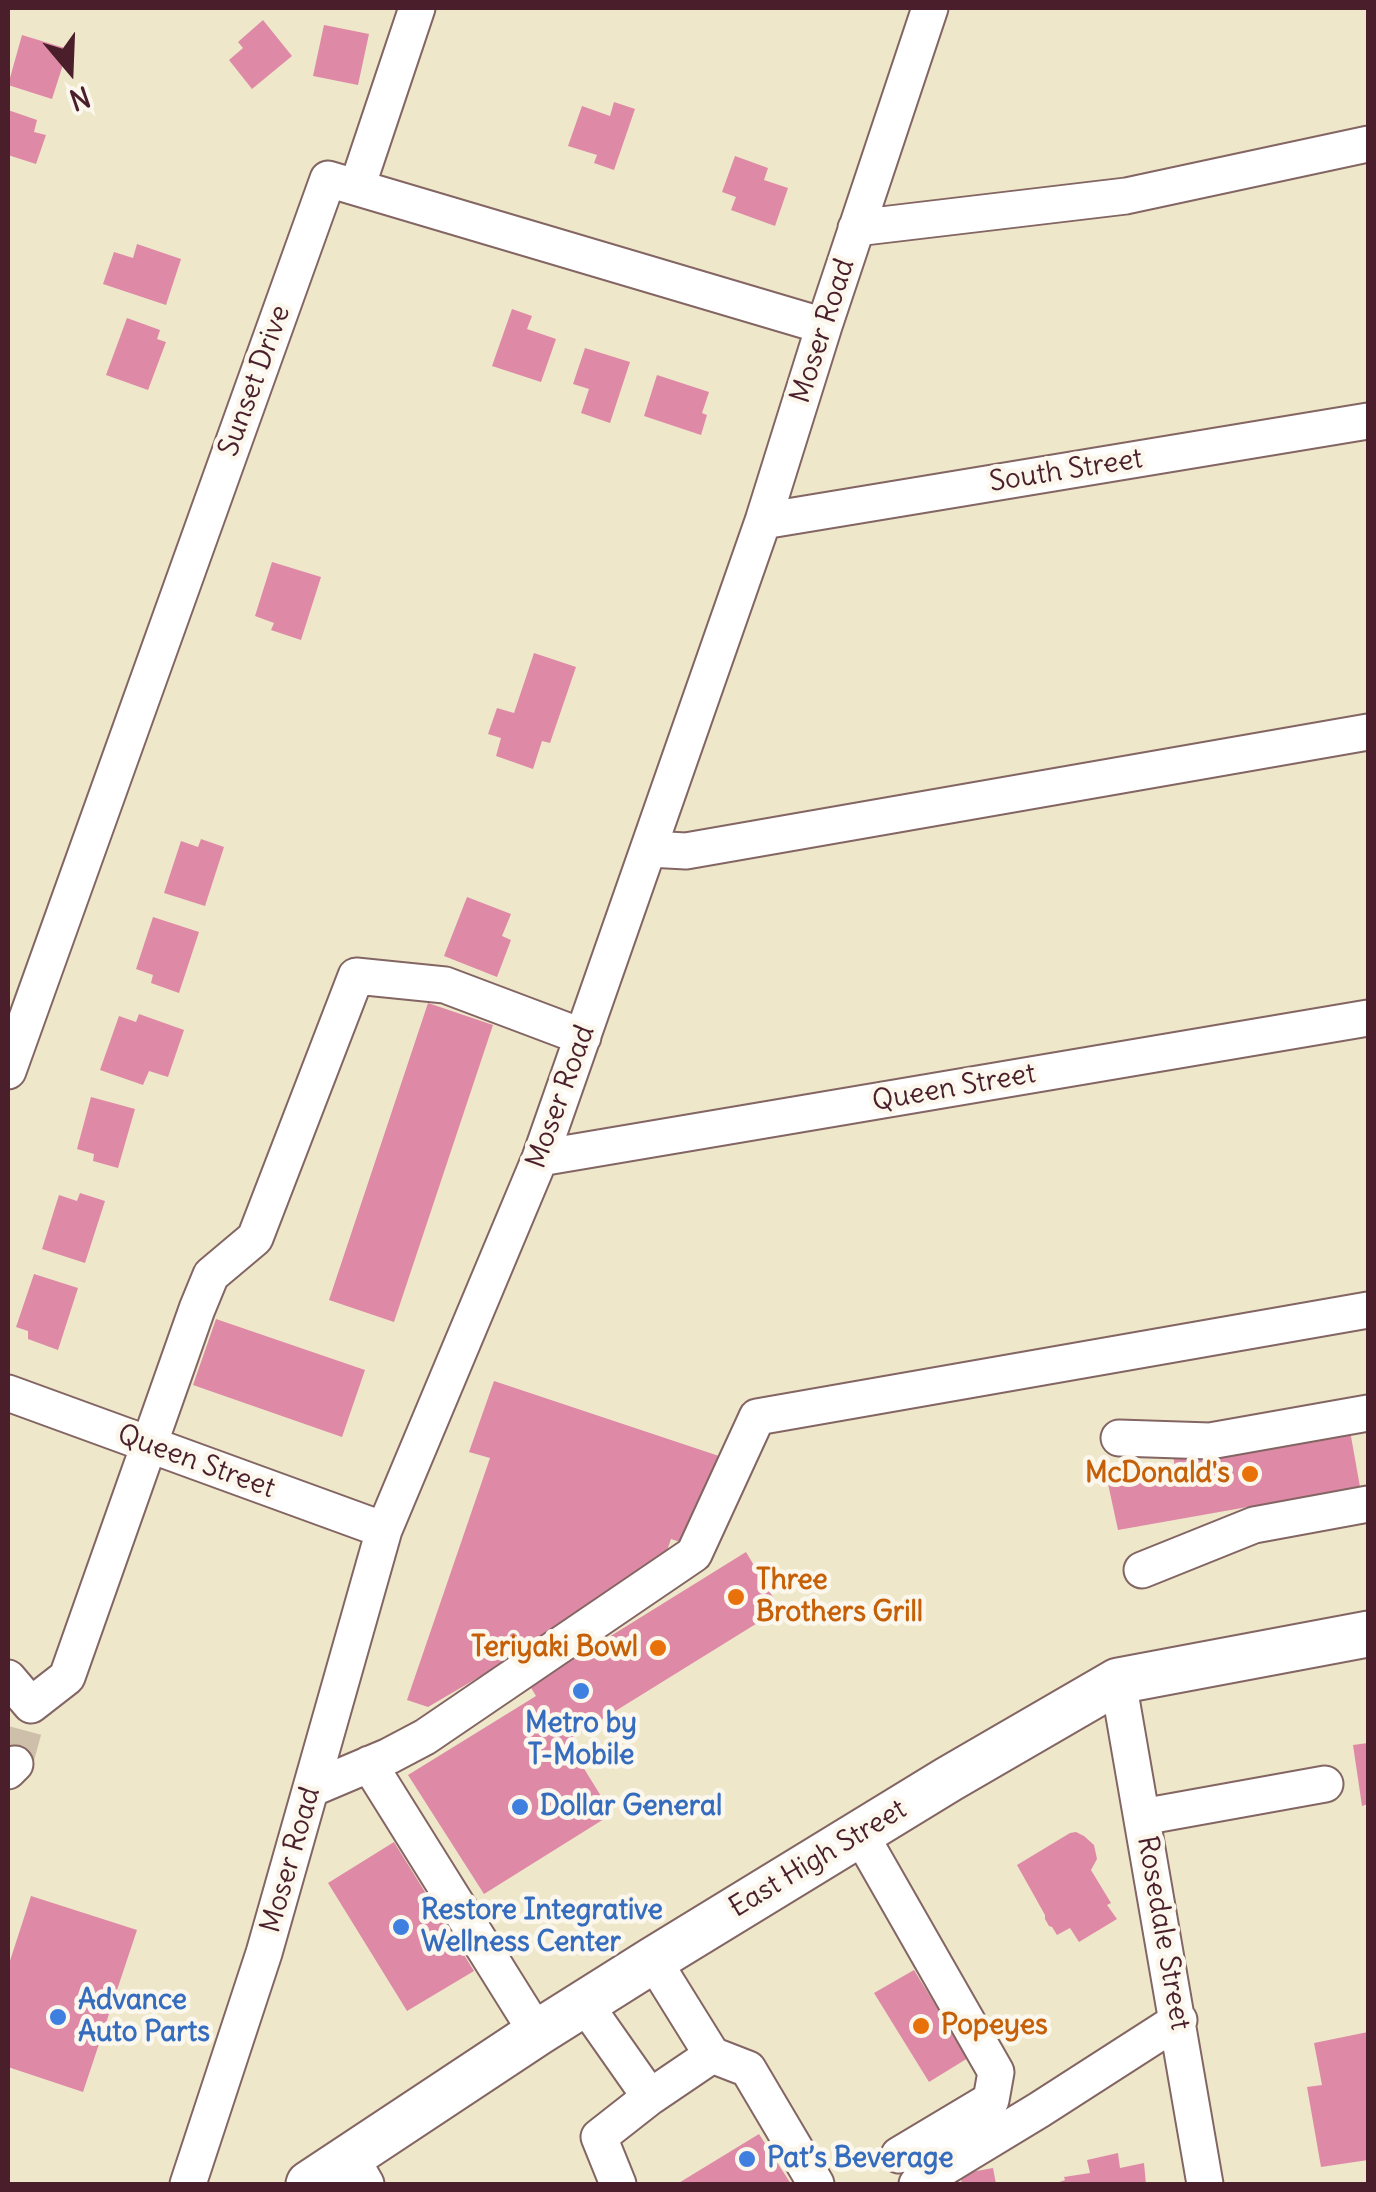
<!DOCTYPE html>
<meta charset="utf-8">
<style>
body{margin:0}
#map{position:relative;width:1376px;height:2192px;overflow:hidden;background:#eee7ca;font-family:Delius,sans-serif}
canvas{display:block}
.frame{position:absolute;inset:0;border:10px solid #4a1f2b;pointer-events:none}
.north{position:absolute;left:20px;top:20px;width:100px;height:100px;-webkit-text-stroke:8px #fbf7ec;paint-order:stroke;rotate:161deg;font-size:28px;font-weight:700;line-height:40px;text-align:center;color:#4a1f2b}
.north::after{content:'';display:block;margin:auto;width:35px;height:45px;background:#4a1f2b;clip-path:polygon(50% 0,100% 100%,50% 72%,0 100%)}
</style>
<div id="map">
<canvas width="1376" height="2192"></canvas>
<div class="frame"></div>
<div class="north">N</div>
</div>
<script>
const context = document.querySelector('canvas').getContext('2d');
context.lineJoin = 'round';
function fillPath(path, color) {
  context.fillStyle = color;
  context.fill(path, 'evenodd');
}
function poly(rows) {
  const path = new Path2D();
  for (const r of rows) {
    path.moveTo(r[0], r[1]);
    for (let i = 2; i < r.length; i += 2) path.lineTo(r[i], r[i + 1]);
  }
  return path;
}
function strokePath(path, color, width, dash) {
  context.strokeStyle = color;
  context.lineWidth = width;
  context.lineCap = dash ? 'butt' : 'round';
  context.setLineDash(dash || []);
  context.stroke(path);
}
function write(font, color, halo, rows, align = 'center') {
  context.font = font + ' Delius,sans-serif';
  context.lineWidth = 9;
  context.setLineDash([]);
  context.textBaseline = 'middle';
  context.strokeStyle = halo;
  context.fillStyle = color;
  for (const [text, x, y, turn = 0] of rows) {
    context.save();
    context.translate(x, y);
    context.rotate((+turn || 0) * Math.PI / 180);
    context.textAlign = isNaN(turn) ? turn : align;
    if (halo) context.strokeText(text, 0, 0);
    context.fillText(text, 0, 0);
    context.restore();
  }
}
const building = poly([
 [263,20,292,56,252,89,229,60,243,48,238,42],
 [324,25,369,34,358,85,313,76],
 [22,35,68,49,52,99,8,85],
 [614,102,635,109,614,170,594,163,597,155,568,146,582,106,610,116],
 [8,110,37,120,34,132,46,135,36,164,8,155],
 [735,156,768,168,764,180,788,188,775,226,731,210,736,197,722,192],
 [137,244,181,259,166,305,103,284,114,252,133,258],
 [512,309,532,316,527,329,556,339,541,382,492,366],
 [127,318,160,330,157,339,166,342,148,390,106,375],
 [585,348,630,362,610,423,581,413,589,389,573,384],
 [657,375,709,392,702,413,707,415,701,435,644,416],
 [272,562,321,577,301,640,271,630,274,623,255,616],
 [534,653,576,667,550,743,542,741,533,769,496,756,501,738,488,734,497,708,514,713],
 [201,839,224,847,205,906,164,893,181,841,198,847],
 [467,897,511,914,502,936,511,940,497,977,444,956],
 [153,917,199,932,179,993,151,983,153,975,136,969],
 [428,1003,493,1025,394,1322,329,1300],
 [139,1014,184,1030,168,1077,149,1071,143,1085,100,1070,119,1016,136,1022],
 [91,1097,135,1109,118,1168,93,1161,94,1154,77,1149],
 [80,1193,105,1201,85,1263,42,1249,59,1195,77,1201],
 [34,1274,78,1288,58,1350,28,1339,28,1331,16,1327],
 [216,1319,365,1370,342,1437,193,1385],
 [494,1381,719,1456,689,1545,671,1539,660,1571,428,1707,407,1700,490,1458,469,1452],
 [1349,1425,1360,1487,1118,1530,1107,1479,1175,1468,1173,1455],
 [746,1552,780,1609,567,1741,612,1814,484,1894,408,1775,536,1696,530,1686],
 [1368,1743,1368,1804,1362,1806,1353,1745],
 [1076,1832,1084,1836,1094,1845,1097,1859,1091,1870,1111,1903,1107,1905,1117,1919,1079,1942,1070,1928,1057,1935,1052,1927,1049,1926,1045,1919,1045,1915,1017,1865,1070,1833],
 [394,1842,474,1971,407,2011,328,1883],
 [31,1896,137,1930,83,2092,8,2067,8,1967],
 [914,1970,968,2058,929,2082,874,1993],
 [1368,2032,1368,2160,1321,2167,1307,2087,1322,2085,1314,2043],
 [759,2134,791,2184,677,2184],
 [1118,2153,1120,2168,1144,2163,1146,2184,1054,2184,1065,2180,1064,2177,1090,2173,1087,2160],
 [993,2168,996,2184,962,2184,960,2174]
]);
const minorTunnel = poly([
 [15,1764,31,1705]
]);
const minor = poly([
 [357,187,417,8],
 [856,228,1126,196,1368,144],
 [763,521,1368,421],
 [649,849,686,851,1368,732],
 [8,1071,328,179,824,326],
 [540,1158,1368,1018],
 [8,1393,384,1530],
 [1119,1438,1210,1441,1368,1413],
 [1142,1570,1254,1525,1368,1504],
 [8,1678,31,1705,67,1677,197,1309,211,1275,255,1238,356,976,445,985,583,1037],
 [1118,1681,1205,2184],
 [369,1764,537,2033],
 [8,1771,15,1764],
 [311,1789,389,1756,425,1737,694,1554,757,1417,1368,1310],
 [1142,1817,1325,1784],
 [860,1834,996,2072,991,2100,899,2155],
 [584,2003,650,2097,712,2055,653,1960],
 [712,2055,748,2069,816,2184],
 [350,2156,366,2184],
 [188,2184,264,1953,384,1530,540,1158,763,521,824,326,930,8],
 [618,2184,599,2137,650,2097],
 [917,2184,1039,2110,1179,2020]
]);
const major = poly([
 [309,2184,537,2033,653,1960,949,1779,1118,1681,1368,1634]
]);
const markers = [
 [1250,1474,10,"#e8710a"],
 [736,1597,10,"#e8710a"],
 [658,1648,10,"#e8710a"],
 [581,1691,10,"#3f7fe0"],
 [520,1807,10,"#3f7fe0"],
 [401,1927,10,"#3f7fe0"],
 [58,2017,10,"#3f7fe0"],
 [921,2026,10,"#e8710a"],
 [747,2159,10,"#3f7fe0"]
];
const streetNames = [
 ["Moser Road",823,331,-72],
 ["Sunset Drive",255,381,-70],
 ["South Street",1066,471,-9],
 ["Queen Street",954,1088,-10],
 ["Moser Road",561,1097,-70],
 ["Queen Street",196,1462,20],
 ["East High Street",818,1859,-31],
 ["Moser Road",291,1860,-74],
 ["Rosedale Street",1163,1933,80]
];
const foodNames = [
 ["McDonald's",1230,1474],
 ["Three",756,1581,"left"],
 ["Brothers Grill",756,1613,"left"],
 ["Teriyaki Bowl",638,1648],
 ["Popeyes",941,2026,"left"]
];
const shopNames = [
 ["Metro by",581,1724,"center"],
 ["T-Mobile",581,1756,"center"],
 ["Dollar General",540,1807],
 ["Restore Integrative",421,1911],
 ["Wellness Center",421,1943],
 ["Advance",78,2001],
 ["Auto Parts",78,2033],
 ["Pat’s Beverage",767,2159]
];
fillPath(building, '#de8aa7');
strokePath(minorTunnel, '#cdbfaa', 35, [35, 18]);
strokePath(minor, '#836563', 39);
strokePath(major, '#836563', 49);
strokePath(minor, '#fff', 35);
strokePath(major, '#fff', 45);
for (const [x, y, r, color] of markers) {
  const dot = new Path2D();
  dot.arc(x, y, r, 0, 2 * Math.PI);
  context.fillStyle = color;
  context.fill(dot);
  strokePath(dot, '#fbf7ec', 4);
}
write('28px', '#4a1f2b', '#fbf7ec', streetNames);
write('bold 28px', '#c56008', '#fbf7ec', foodNames, 'right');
write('bold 28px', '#366cbe', '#fbf7ec', shopNames, 'left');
</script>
